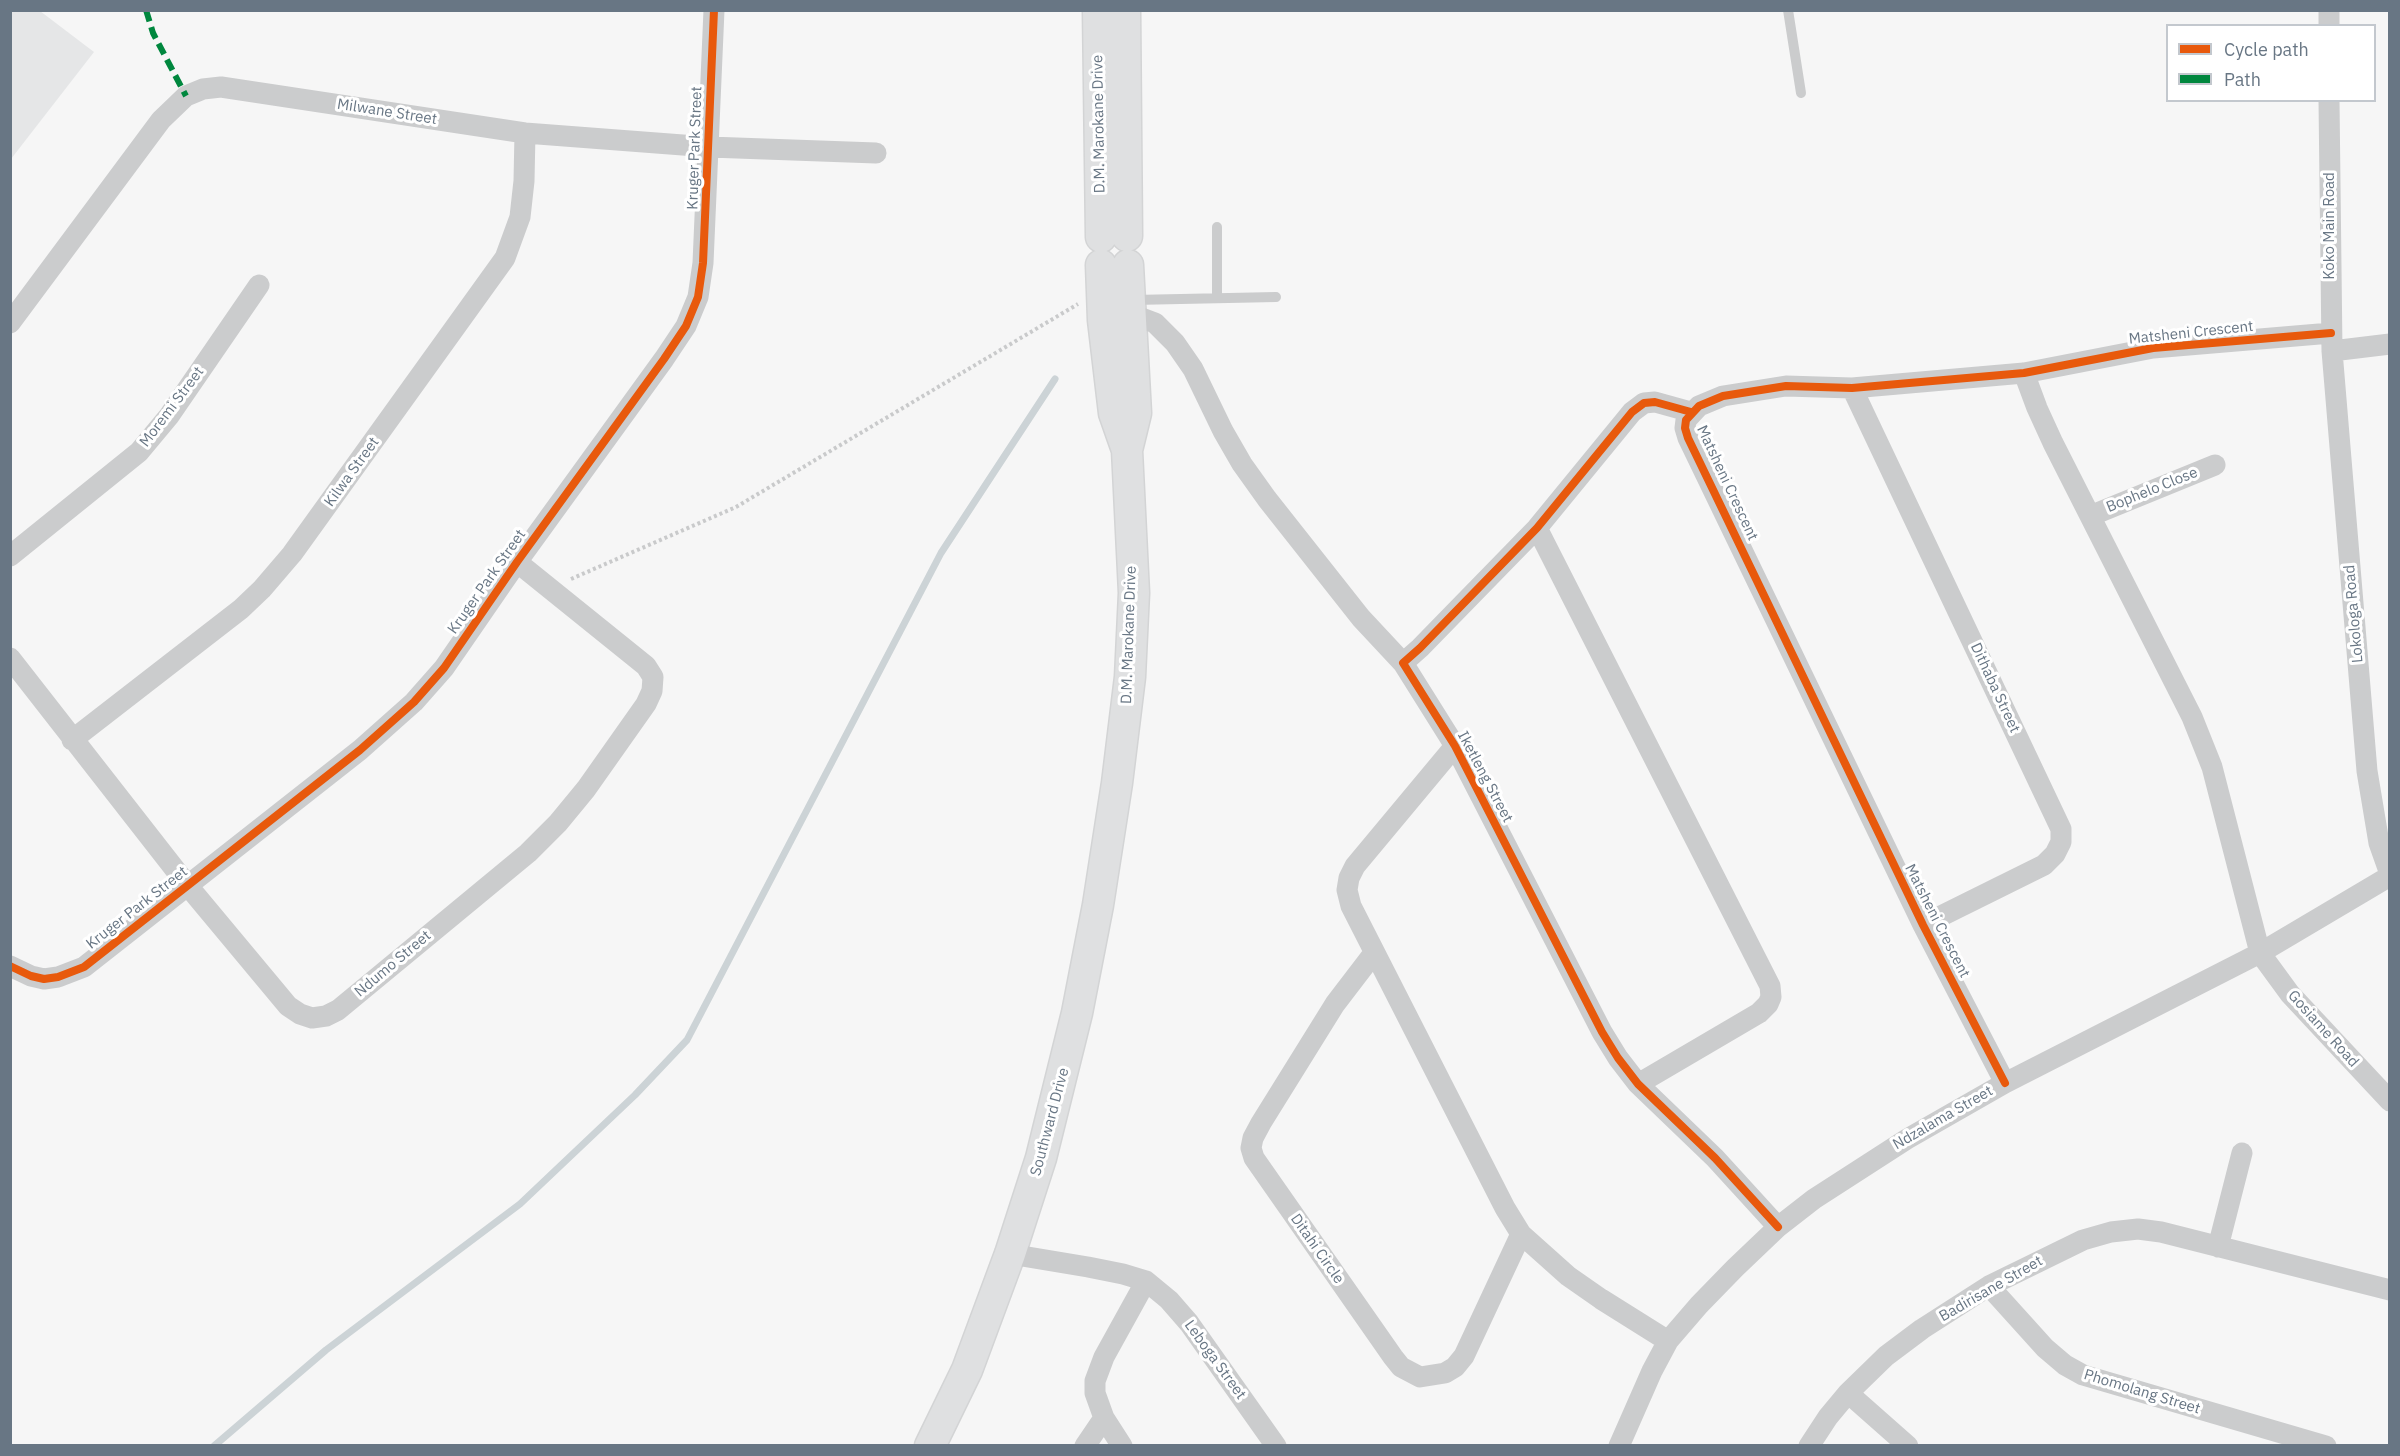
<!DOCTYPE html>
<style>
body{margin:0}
#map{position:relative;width:2400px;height:1456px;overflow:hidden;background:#f6f6f6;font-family:"IBM Plex Sans",sans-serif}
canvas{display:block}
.frame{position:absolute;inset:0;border:12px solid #687684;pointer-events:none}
.legend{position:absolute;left:2166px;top:24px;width:210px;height:78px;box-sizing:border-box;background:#fff;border:2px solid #c3c8ce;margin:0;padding:8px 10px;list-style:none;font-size:18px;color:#687684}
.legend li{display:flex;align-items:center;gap:12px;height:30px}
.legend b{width:30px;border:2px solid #c3c8ce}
</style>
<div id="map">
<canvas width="2400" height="1456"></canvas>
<div class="frame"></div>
<ul class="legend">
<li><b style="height:8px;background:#e8590c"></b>Cycle path</li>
<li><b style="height:8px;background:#00873e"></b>Path</li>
</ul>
</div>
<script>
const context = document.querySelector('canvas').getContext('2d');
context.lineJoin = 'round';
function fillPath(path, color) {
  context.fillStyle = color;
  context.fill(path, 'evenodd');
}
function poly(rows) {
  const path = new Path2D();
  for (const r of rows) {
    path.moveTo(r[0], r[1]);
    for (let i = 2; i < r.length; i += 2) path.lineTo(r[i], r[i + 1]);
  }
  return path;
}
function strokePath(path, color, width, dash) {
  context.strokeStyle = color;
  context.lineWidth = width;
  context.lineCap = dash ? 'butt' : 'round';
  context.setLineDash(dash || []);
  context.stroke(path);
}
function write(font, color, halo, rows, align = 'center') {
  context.font = font + ' "IBM Plex Sans",sans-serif';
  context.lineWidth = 6;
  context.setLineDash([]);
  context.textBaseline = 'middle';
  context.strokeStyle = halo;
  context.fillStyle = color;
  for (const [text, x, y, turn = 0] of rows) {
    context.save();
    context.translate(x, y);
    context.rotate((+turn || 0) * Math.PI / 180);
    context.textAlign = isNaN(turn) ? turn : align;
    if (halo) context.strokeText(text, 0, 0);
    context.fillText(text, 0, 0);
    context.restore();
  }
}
const built = poly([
 [11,10,40,11,94,52,11,159]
]);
const stream = poly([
 [214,1446,326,1350,520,1204,635,1095,687,1040,941,553,1055,379]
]);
const path = poly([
 [571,579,736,507,1078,304]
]);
const service = poly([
 [1788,10,1801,93],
 [1217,227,1217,298],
 [1133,300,1276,297]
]);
const minor = poly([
 [2329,10,2329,26],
 [2329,100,2332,351,2367,771,2379,843,2390,874],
 [1131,314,1155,323,1175,343,1193,369,1223,431,1242,464,1267,499,1361,618,1403,663],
 [10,323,161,120,186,96,203,89,221,87,525,133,709,147,876,153],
 [2332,351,2390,344],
 [2024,373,2037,408,2053,443,2192,717,2212,767,2260,953,2290,994,2390,1101],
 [1852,388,2061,829,2061,842,2055,854,2044,865,1923,925],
 [1691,412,1655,402,1644,403,1632,412,1537,528,1420,648,1403,663,1455,746,1602,1032,1618,1058,1638,1084,1715,1158,1778,1227],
 [2090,516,2215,465],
 [1537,528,1770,986,1771,997,1768,1004,1759,1013,1638,1084],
 [10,556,139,452,169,416,259,285],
 [10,658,188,886,288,1006,300,1014,312,1018,326,1016,338,1010,528,853,558,823,586,789,646,704,652,691,653,677,646,666,517,562],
 [72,740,241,609,262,589,292,554,505,258,520,217,524,181,525,133],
 [1455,746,1355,866,1349,878,1347,890,1351,906,1505,1208,1521,1234,1568,1276,1601,1299,1668,1341],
 [1374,953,1335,1004,1261,1123,1253,1138,1251,1148,1254,1158,1393,1357,1401,1367,1420,1377,1445,1373,1455,1367,1464,1356,1521,1234],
 [10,966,31,976,44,979,58,977,84,967,360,750,414,702,444,668,517,562,664,359,686,326,698,297,703,263,714,10],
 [2005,1083,1923,925,1688,438,1685,428,1686,420,1699,406,1723,396,1786,386,1852,388,2024,373,2153,348,2331,333],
 [2218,1247,2242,1153],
 [1010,1254,1088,1267,1123,1274,1146,1281,1169,1300,1189,1323,1276,1446],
 [1989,1286,2045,1348,2065,1365,2083,1375,2326,1446],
 [1848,1393,1908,1446],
 [1085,1446,1104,1418],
 [1122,1446,1104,1418,1095,1393,1095,1381,1104,1357,1146,1281],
 [1619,1446,1652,1371,1668,1341,1699,1305,1735,1268,1778,1227,1814,1199,1907,1139,2005,1083,2260,953,2390,876],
 [1809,1446,1828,1417,1848,1393,1886,1356,1922,1329,1989,1286,2083,1240,2111,1232,2138,1229,2161,1232,2390,1290]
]);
const secondary = poly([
 [1098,10,1101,237],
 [1125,10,1127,236],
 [1127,450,1136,413,1128,265],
 [930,1446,967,1370,1010,1254,1041,1158,1077,1013,1098,905,1117,783,1130,677,1134,593,1127,450,1114,413,1103,320,1101,265]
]);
const quiet = poly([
 [146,10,153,33,186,96]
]);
const cycleway = poly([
 [1691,412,1655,402,1644,403,1632,412,1537,528,1420,648,1403,663,1455,746,1602,1032,1618,1058,1638,1084,1715,1158,1778,1227],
 [10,966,31,976,44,979,58,977,84,967,360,750,414,702,444,668,517,562,664,359,686,326,698,297,703,263,714,10],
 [2005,1083,1923,925,1688,438,1685,428,1686,420,1699,406,1723,396,1786,386,1852,388,2024,373,2153,348,2331,333]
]);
const streetNames = [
 ["Milwane Street",387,112,9],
 ["D.M. Marokane Drive",1099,124,-91],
 ["Kruger Park Street",695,148,-88],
 ["Koko Main Road",2330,226,-90],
 ["Matsheni Crescent",2191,333,-6],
 ["Moremi Street",172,407,-53],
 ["Kilwa Street",352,472,-54],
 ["Matsheni Crescent",1727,483,65],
 ["Bophelo Close",2152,490,-22],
 ["Kruger Park Street",487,582,-55],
 ["Lokologa Road",2354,614,-95],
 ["D.M. Marokane Drive",1129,635,-88],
 ["Dithaba Street",1995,688,65],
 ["Iketleng Street",1485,777,62],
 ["Kruger Park Street",137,908,-38],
 ["Matsheni Crescent",1937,921,63],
 ["Ndumo Street",393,964,-40],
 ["Gosiame Road",2323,1029,48],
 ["Ndzalama Street",1943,1118,-30],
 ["Southward Drive",1050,1122,-75],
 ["Ditahi Circle",1317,1249,55],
 ["Badirisane Street",1991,1289,-30],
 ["Leboga Street",1215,1360,54],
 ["Phomolang Street",2142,1392,17]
];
fillPath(built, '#e5e6e7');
strokePath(stream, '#ccd3d6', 7);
strokePath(secondary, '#d3d4d5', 33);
strokePath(path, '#c9cacb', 4, [3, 3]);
strokePath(service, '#cbcccd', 10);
strokePath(minor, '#cbcccd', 21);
strokePath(secondary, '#dfe0e1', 30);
strokePath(quiet, '#00873e', 6, [12, 6]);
strokePath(cycleway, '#e8590c', 8);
write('15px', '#687684', '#fff', streetNames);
</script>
